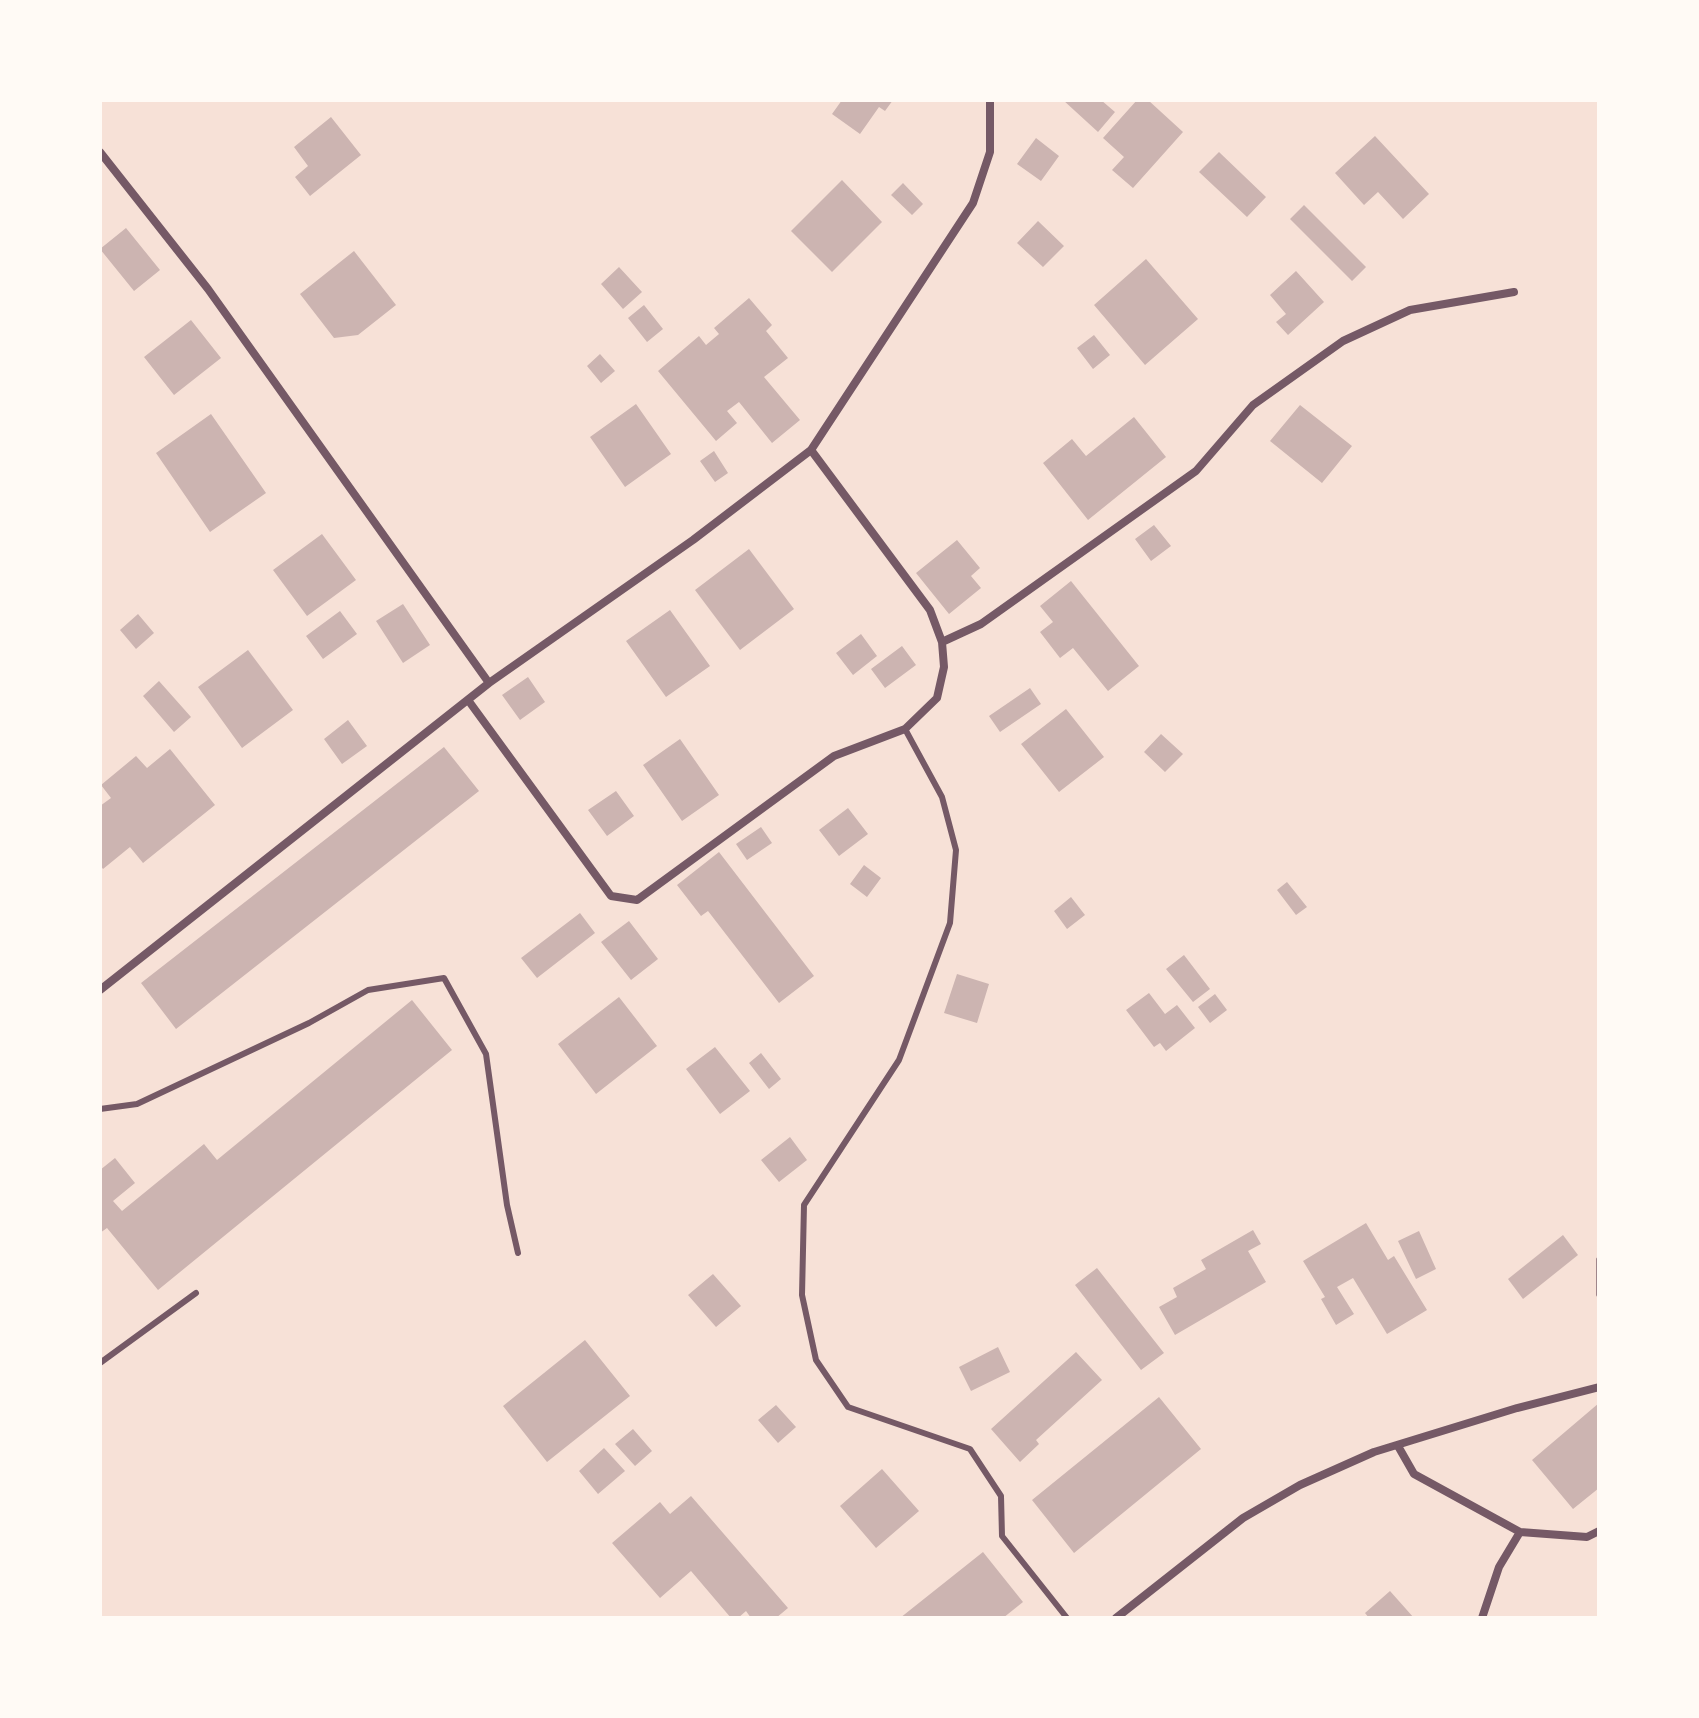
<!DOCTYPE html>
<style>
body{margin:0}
#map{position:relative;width:1699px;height:1718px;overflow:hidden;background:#f7e1d7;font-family:Manrope,sans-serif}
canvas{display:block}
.frame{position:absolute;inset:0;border:102px solid #fffaf5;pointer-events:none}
</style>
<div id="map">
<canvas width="1699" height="1718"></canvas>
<div class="frame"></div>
</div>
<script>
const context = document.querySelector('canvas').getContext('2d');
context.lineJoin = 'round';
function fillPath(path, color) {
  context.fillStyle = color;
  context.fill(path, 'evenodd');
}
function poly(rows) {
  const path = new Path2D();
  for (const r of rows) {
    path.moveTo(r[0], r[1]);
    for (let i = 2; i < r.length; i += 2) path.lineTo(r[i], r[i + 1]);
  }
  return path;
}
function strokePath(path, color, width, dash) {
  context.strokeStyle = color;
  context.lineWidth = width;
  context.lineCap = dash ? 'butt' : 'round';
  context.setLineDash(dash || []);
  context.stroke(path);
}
const building = poly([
 [842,100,893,100,885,111,879,107,860,134,832,114],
 [1063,100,1101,100,1115,112,1098,132],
 [1137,100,1148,100,1183,132,1133,188,1112,170,1124,157,1103,138],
 [331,117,361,155,310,196,295,177,308,166,294,147],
 [1375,136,1429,194,1403,219,1378,192,1364,205,1335,173],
 [1036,138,1059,156,1041,181,1017,164],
 [1219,152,1266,197,1247,217,1199,172],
 [842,180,882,222,832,272,791,231],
 [903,183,923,204,912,215,891,195],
 [1304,205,1366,267,1352,281,1290,219],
 [1038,221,1064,246,1043,267,1017,243],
 [126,228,160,270,134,291,100,249],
 [354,251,396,305,358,335,334,338,300,294],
 [1146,259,1198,319,1145,365,1094,305],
 [619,267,642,292,623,309,601,284],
 [1296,271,1324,302,1288,335,1276,322,1286,314,1270,295],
 [749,298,772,325,766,331,788,358,764,377,800,420,772,443,739,402,727,411,737,423,716,441,658,371,699,336,706,345,719,334,714,328],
 [644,305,663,329,647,342,628,318],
 [191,320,221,358,174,395,144,357],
 [1094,335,1110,355,1093,369,1077,348],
 [600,354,615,371,601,383,587,366],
 [636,404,671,454,625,487,590,437],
 [1300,405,1352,446,1322,483,1270,441],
 [211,414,266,493,210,532,156,453],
 [1134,417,1166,457,1088,520,1043,463,1072,439,1086,456],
 [714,451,728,473,715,482,700,461],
 [1154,525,1171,546,1151,561,1135,539],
 [322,534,356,580,307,616,273,570],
 [957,540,980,568,971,576,981,588,949,614,916,573],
 [749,549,794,609,740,650,695,590],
 [1071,581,1139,666,1108,691,1073,648,1060,658,1040,632,1053,622,1040,606],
 [403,604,430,645,403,663,376,621],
 [670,610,710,666,666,697,626,641],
 [340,611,357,634,323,659,306,636],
 [138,614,154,633,136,649,120,630],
 [861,634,877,656,853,675,836,653],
 [902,646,916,665,885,688,871,669],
 [248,650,293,710,242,748,198,687],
 [528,677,545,702,520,720,502,695],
 [159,681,191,717,174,732,143,696],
 [1030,688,1041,704,1000,732,989,716],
 [1066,709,1104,757,1059,792,1021,744],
 [348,720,367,746,342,764,324,739],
 [1161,734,1183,754,1165,772,1144,752],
 [680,739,719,795,682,821,643,765],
 [444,747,479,791,176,1029,141,983],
 [170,749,215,805,143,863,130,847,103,869,100,865,100,806,111,798,101,785,136,756,147,768],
 [616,791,634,816,607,836,588,810],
 [848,808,868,834,839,856,819,830],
 [761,827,772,843,747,860,736,844],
 [719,852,814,976,779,1003,708,911,701,916,677,885],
 [864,865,881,878,867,897,850,884],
 [1287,882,1307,907,1296,915,1277,890],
 [1071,897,1085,915,1067,929,1054,911],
 [580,913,595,933,537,978,521,958],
 [629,921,658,959,631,980,601,942],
 [1184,955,1210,989,1193,1002,1166,969],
 [957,974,989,984,977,1023,944,1013],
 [1149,993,1165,1014,1177,1005,1195,1028,1166,1051,1160,1043,1154,1047,1126,1010],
 [1215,994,1227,1010,1210,1023,1198,1007],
 [619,997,657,1046,596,1094,558,1044],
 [412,1000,452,1050,158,1290,107,1228,100,1233,100,1170,115,1158,135,1183,113,1201,122,1211,204,1144,217,1160],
 [715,1047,750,1091,720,1114,686,1069],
 [761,1053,781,1079,769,1089,749,1063],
 [790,1137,807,1160,779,1182,761,1160],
 [1366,1223,1388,1260,1394,1256,1427,1310,1387,1334,1353,1278,1337,1287,1354,1314,1336,1325,1321,1299,1325,1297,1303,1261],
 [1253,1230,1261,1244,1248,1251,1266,1282,1175,1335,1159,1307,1177,1297,1173,1288,1206,1269,1201,1260],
 [1419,1231,1436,1269,1416,1279,1398,1241],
 [1563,1235,1578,1255,1523,1299,1508,1279],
 [1097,1268,1164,1353,1141,1370,1075,1285],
 [713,1274,741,1306,716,1327,688,1295],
 [585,1340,630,1396,547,1462,503,1406],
 [998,1347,1010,1372,971,1391,959,1367],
 [1076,1352,1102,1380,1036,1440,1039,1444,1020,1462,991,1429],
 [1159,1397,1201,1449,1074,1553,1032,1500],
 [1599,1403,1599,1488,1573,1509,1532,1460],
 [776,1405,796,1427,778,1443,758,1420],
 [633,1429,652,1451,635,1466,615,1444],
 [604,1448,625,1471,598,1494,579,1471],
 [882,1469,919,1511,876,1548,840,1506],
 [691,1496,788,1608,776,1618,751,1618,746,1611,738,1618,731,1618,691,1571,660,1598,612,1543,660,1502,670,1514],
 [983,1552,1023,1602,1003,1618,900,1618],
 [1390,1591,1414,1618,1369,1618,1365,1613]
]);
const path = poly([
 [1599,1259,1599,1295]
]);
const service = poly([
 [905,729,942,797,956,850,950,923,899,1060,804,1205,802,1295,816,1360,848,1407,970,1449,1001,1496,1002,1536,1067,1618],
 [100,1109,137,1104,309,1023,368,990,444,978,486,1054,507,1205,518,1253],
 [100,1363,196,1293]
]);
const minor = poly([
 [100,152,208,289,489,683],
 [942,642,981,624,1196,471,1253,405,1343,341,1410,310,1514,292],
 [468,700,611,896,637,900,834,756,905,729,937,698,944,667,942,642,930,610,811,450],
 [100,990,489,683,693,540,811,450,973,203,990,152,990,100],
 [1398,1446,1414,1474,1520,1532,1587,1537,1599,1531],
 [1116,1618,1243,1518,1300,1485,1374,1452,1517,1408,1599,1387],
 [1482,1618,1499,1567,1520,1532]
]);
fillPath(building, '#ccb4b1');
strokePath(path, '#4a2c40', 5);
strokePath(service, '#755966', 6);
strokePath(minor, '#755966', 8);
</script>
